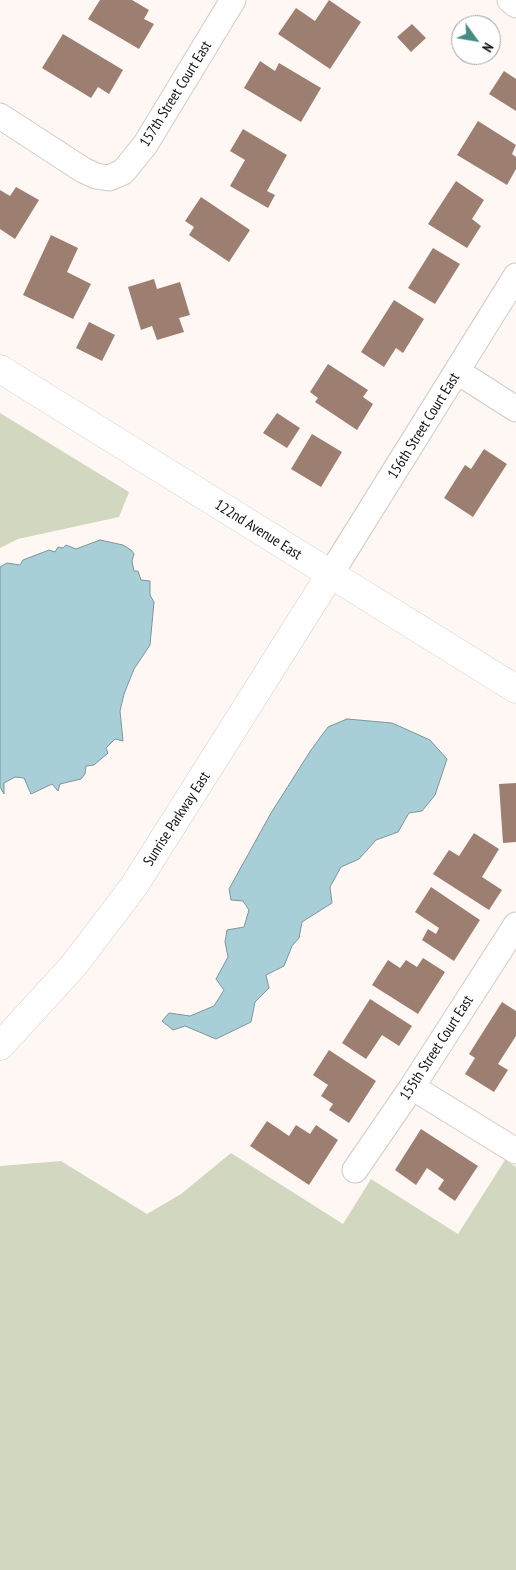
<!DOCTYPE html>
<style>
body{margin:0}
#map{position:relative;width:516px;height:1570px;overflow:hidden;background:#fff7f4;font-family:"PT Sans Narrow",sans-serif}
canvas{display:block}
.north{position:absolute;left:451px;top:15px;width:50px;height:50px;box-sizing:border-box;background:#fff;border:1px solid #a09f9f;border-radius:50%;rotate:122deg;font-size:14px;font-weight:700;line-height:20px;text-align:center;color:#12100f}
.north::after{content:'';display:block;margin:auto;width:18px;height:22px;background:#468c84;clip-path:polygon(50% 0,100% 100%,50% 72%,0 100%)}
</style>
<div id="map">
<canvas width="516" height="1570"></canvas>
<div class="north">N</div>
</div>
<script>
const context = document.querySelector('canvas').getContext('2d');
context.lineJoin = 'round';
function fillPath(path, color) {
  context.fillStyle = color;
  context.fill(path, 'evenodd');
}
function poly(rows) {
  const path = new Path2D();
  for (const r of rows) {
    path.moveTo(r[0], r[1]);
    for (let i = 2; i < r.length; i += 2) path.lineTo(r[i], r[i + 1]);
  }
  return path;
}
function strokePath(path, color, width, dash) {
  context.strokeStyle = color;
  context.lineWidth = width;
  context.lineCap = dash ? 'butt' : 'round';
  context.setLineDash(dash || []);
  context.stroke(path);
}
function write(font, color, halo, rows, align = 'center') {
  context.font = font + ' "PT Sans Narrow",sans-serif';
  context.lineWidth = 4;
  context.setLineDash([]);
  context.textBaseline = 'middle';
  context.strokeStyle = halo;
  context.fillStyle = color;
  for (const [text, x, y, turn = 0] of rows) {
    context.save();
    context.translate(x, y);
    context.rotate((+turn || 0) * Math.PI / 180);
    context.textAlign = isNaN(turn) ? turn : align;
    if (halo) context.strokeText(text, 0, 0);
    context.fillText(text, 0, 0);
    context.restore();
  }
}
const green = poly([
 [0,413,129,492,119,517,18,539,0,548],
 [231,1153,343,1224,371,1179,458,1234,505,1160,516,1167,516,1570,0,1570,0,1166,61,1161,147,1214,181,1194]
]);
const water = poly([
 [100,540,123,545,131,550,134,554,132,561,134,571,138,571,141,580,150,581,150,595,154,602,150,645,134,669,124,694,120,711,123,741,115,739,106,748,108,753,94,765,86,766,85,774,81,779,60,784,58,791,52,784,31,794,24,778,15,777,4,783,4,794,0,787,0,567,7,563,20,565,23,560,49,550,55,552,58,547,63,548,66,545,76,549,100,540],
 [347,719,392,723,430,740,447,759,435,795,422,811,409,813,398,832,376,840,359,859,341,867,330,887,332,903,302,922,299,938,292,946,284,966,266,975,269,988,255,1002,251,1022,216,1039,185,1026,173,1030,162,1021,169,1013,190,1016,214,1006,224,990,216,979,228,957,225,942,227,930,244,927,249,910,243,901,231,900,229,889,271,813,311,750,328,727,347,719]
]);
const building = poly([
 [100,0,132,0,149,10,144,19,154,24,139,49,88,19],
 [329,0,361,22,330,69,278,34,296,8,315,21],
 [412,24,426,38,411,52,397,37],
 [63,34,123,70,109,94,98,87,91,98,42,68],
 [260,61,275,71,279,63,321,88,301,122,244,88],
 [504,71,516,79,516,111,489,94],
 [478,121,516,145,512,154,516,157,516,169,507,185,457,155],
 [243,129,287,155,267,191,275,195,268,208,230,186,245,160,230,151],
 [456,181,484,200,472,219,481,226,467,248,428,224],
 [16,187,39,200,15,239,0,229,0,190,10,196],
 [201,197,250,230,229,262,189,235,194,227,185,221],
 [51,235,78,248,67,272,91,284,73,319,23,295],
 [433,248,460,264,435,304,408,288],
 [154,279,157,289,180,282,190,315,179,318,184,332,157,340,152,326,141,330,128,287],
 [394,300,424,319,403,353,396,348,384,367,361,352],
 [89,322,115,335,102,361,76,348],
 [328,364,368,390,363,397,373,404,357,430,315,402,318,398,310,392],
 [277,413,300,428,287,448,263,433],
 [312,434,342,452,321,487,291,469],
 [484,449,507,464,473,517,444,498,465,465,471,469],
 [516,783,516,842,503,843,499,784],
 [474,833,499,849,482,877,502,890,489,910,433,874,449,850,459,856],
 [431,887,480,920,454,961,422,940,428,929,436,934,439,928,415,912],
 [423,958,445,972,418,1014,372,985,388,960,400,968,406,960,417,967],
 [370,999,412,1026,399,1046,382,1035,366,1059,342,1043],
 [502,1002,516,1011,516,1036,498,1064,508,1070,494,1092,465,1074,475,1058,469,1054],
 [329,1050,376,1081,349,1123,329,1110,333,1104,321,1096,328,1085,313,1075],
 [267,1121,289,1136,296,1125,310,1134,316,1125,338,1140,309,1185,250,1146],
 [421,1129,478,1166,455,1201,438,1189,444,1180,427,1168,416,1185,395,1170]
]);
const street = poly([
 [510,0,516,5],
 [0,116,83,170,96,176,109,178,123,172,145,145,233,0],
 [458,372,516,409],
 [330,575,516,276],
 [412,1087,516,1151],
 [355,1170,412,1087,516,925]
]);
const secondary = poly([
 [0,369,516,689],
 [0,1046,74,965,134,886,330,575]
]);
const streetNames = [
 ["157th Street Court East",176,94,-58],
 ["156th Street Court East",424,426,-58],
 ["122nd Avenue East",258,530,32],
 ["Sunrise Parkway East",177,819,-57],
 ["155th Street Court East",437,1048,-57]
];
fillPath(green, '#d2d8bf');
fillPath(water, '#a8cfd7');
strokePath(water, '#7b969b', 1);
fillPath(building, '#9d7f71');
strokePath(street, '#d1cac7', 27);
strokePath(secondary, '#d1cac7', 29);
strokePath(street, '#fff', 25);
strokePath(secondary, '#fff', 28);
write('15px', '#12100f', '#fff', streetNames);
</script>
